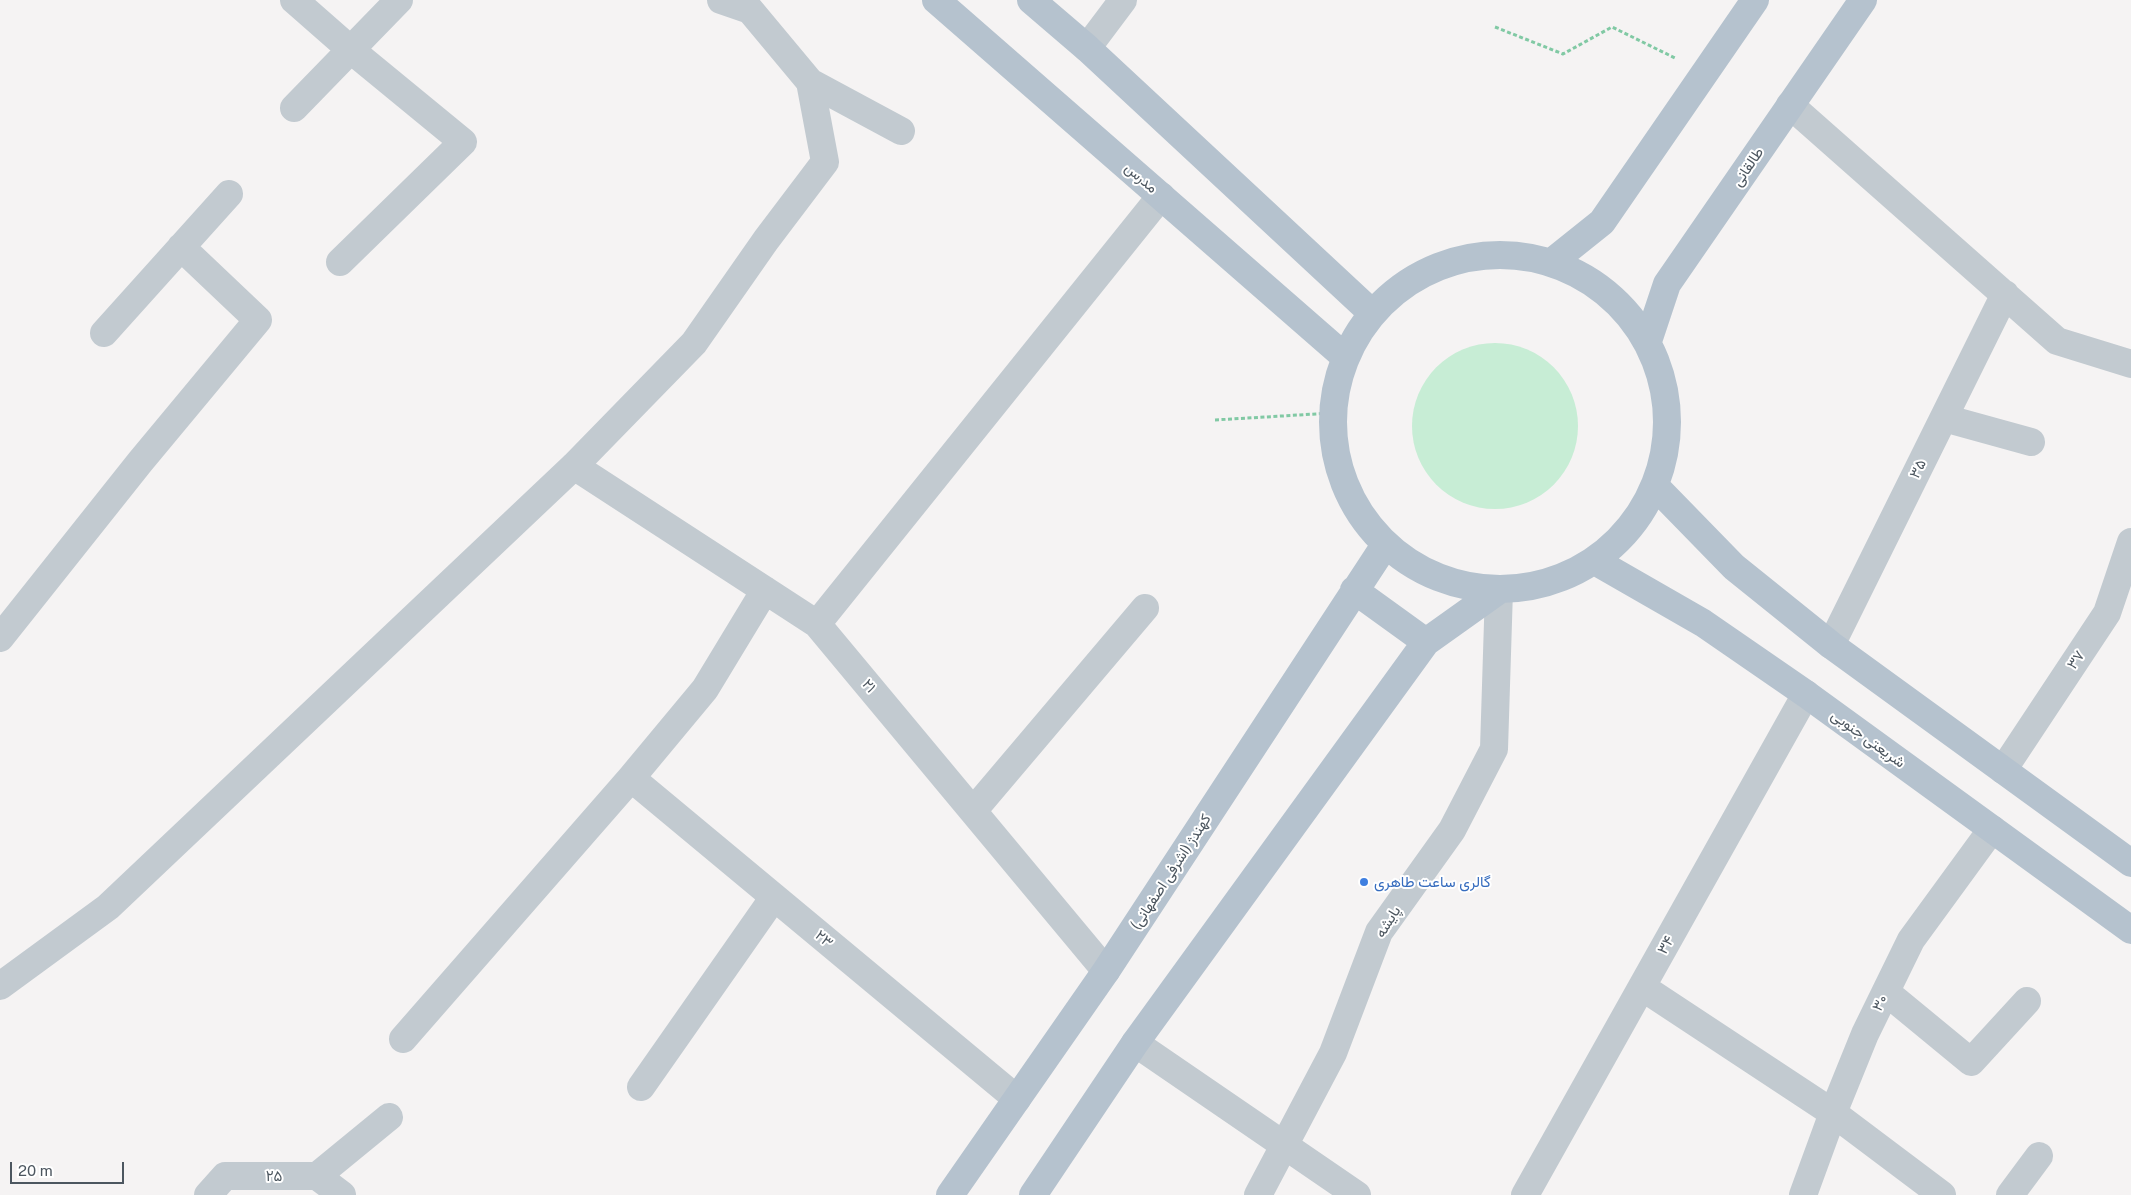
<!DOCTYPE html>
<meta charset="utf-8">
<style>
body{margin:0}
#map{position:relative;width:2131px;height:1195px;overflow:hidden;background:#f5f3f3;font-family:"Public Sans",sans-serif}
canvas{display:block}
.scale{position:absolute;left:10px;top:1162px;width:114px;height:22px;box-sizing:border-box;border:2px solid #4c565f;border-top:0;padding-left:6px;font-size:15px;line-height:18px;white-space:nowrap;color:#4c565f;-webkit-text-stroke:4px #fff;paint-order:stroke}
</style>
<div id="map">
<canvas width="2131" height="1195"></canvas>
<div class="scale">20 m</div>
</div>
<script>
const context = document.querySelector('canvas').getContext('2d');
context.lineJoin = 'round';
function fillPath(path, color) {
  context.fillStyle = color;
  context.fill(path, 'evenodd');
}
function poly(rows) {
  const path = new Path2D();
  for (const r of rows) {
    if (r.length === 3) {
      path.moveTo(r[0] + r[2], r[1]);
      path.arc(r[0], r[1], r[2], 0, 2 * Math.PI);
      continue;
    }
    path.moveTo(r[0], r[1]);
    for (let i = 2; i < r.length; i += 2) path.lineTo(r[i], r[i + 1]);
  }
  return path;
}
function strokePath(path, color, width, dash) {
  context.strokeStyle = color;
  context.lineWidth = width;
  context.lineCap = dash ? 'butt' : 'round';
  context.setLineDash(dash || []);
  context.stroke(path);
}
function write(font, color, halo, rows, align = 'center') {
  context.font = font + ' "Public Sans",Vazirmatn,sans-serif';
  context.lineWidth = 4;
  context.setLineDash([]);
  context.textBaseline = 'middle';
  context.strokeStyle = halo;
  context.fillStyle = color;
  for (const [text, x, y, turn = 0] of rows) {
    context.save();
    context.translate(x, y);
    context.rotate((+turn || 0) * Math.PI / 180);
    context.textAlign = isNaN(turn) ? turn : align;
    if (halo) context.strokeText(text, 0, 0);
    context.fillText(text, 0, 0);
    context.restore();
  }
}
const green = poly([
 [1495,426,83]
]);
const path = poly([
 [1495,27,1563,54,1612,27,1675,58],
 [1215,420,1332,413]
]);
const minor = poly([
 [294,0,351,50,463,142,340,262],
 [1087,48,1123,0],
 [810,82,901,131],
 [1790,105,2057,341,2131,364],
 [294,108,399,0],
 [104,333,229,194],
 [1944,418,2031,442],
 [574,466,817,624,1106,971],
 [817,624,1161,196],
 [0,638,140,462,258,320,181,247],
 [1831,645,2005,294],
 [2003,770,2107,613,2131,542],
 [631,778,1017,1099],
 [973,811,1145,608],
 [0,986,108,907,574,466,694,343,766,240,825,162,810,82,750,10,721,0],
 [1642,987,1833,1113,1942,1195],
 [1886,992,1971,1062,2027,1001],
 [403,1039,631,778,705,689,765,590],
 [1135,1043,1357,1195],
 [641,1087,774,897],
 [317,1176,389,1117],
 [208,1195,225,1176,317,1176,342,1195],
 [1258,1195,1333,1053,1379,932,1452,830,1494,749,1499,590],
 [1525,1195,1806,694],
 [1803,1195,1833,1113,1865,1034,1911,940,1992,829],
 [2010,1195,2039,1156]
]);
const major = poly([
 [936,0,1345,357],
 [1031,0,1087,48,1372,313],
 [1500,422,167],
 [1552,262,1602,222,1755,0],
 [1648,341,1667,284,1863,0],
 [1656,487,1734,567,1831,645,2131,863],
 [1595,561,1703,623,1806,694,2131,930],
 [1354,590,1426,642],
 [950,1195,1106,971,1385,545],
 [1033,1195,1135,1043,1426,642,1499,590]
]);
const markers = [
 [1364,882,5,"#3f7fe0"]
];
const streetNames = [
 ["طالقانی",1748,167,-56],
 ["مدرس",1141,178,41],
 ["۳۵",1918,469,-64],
 ["۳۷",2076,660,-56],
 ["۲۱",869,686,50],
 ["شریعتی جنوبی",1868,739,36],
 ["کهندژ (اشرفی اصفهانی)",1171,872,-57],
 ["پایشه",1388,922,-58],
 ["۲۳",824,939,40],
 ["۳۴",1666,945,-61],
 ["۳۰",1880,1003,-63],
 ["۲۵",274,1176]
];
const shopNames = [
 ["گالری ساعت طاهری",1374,882]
];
fillPath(green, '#c7edd5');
strokePath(path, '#81c9a4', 3, [4, 2.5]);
strokePath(minor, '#c2cad0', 28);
strokePath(major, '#b5c2ce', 28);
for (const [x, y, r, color] of markers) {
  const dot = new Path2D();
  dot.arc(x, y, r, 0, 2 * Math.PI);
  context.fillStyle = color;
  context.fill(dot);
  strokePath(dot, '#fff', 2);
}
write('15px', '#4c565f', '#fff', streetNames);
write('15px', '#366cbe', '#fff', shopNames, 'left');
</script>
